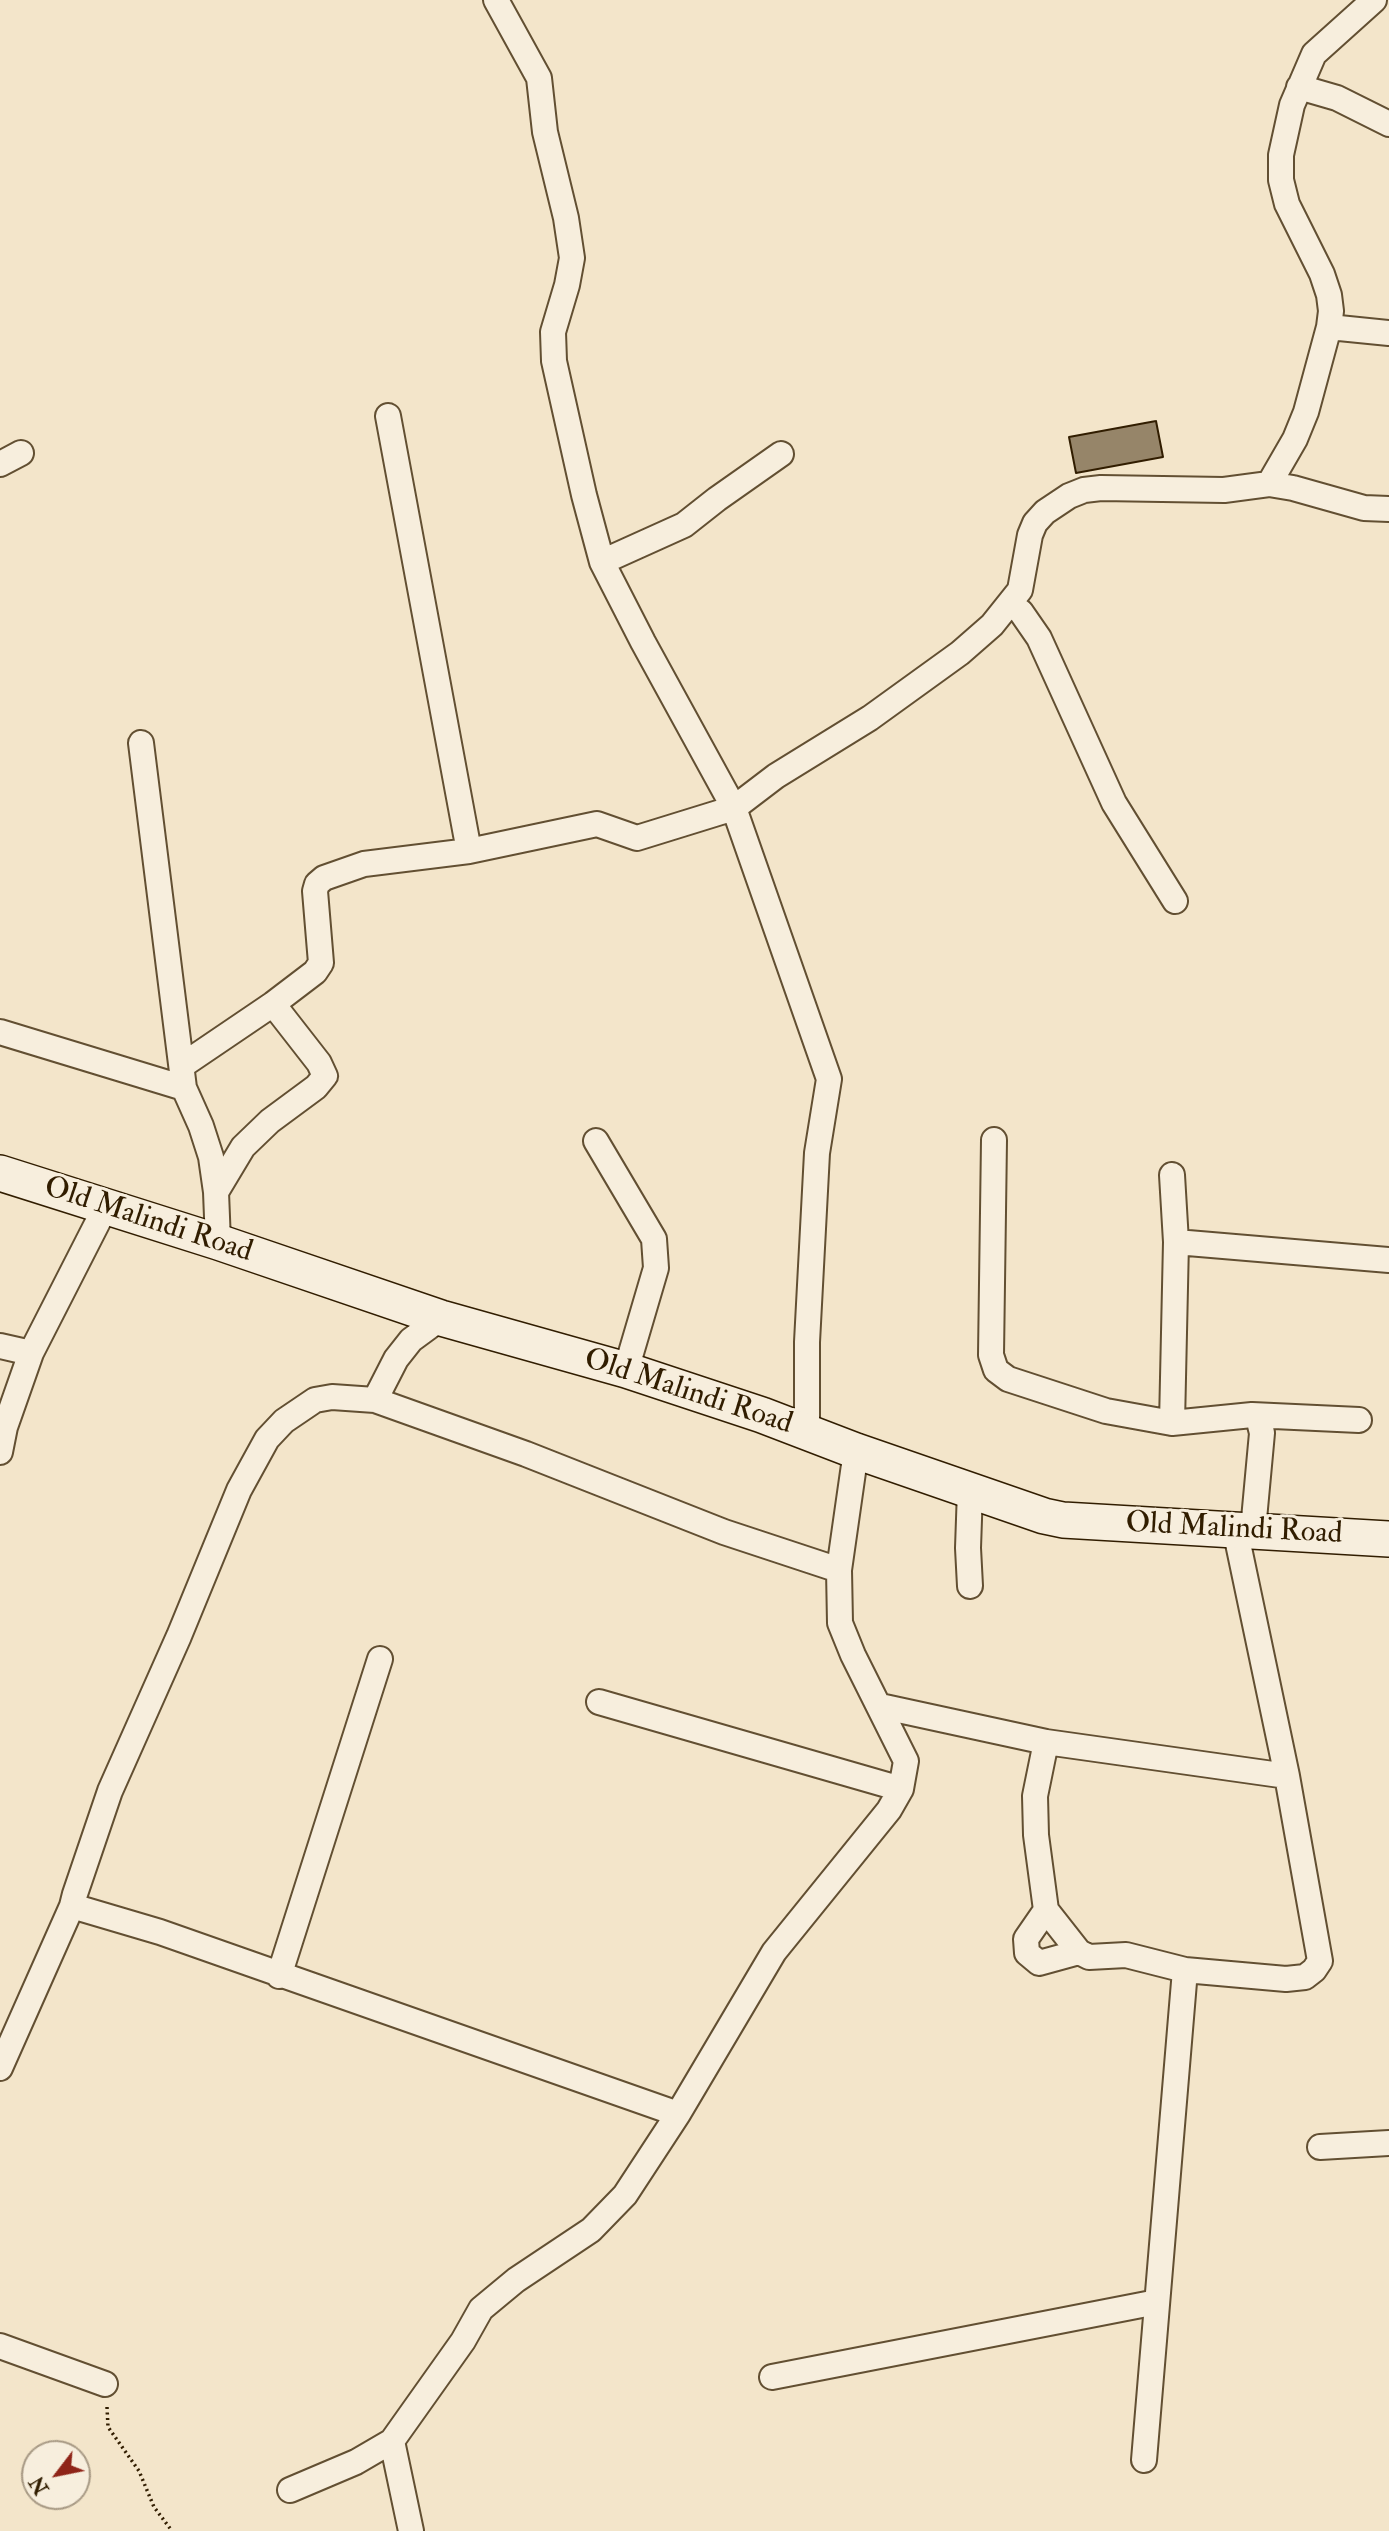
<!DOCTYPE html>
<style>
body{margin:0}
#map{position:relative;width:1389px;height:2531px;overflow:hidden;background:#f3e5ca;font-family:"IM FELL Double Pica",serif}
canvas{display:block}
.north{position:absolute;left:21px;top:2440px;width:70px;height:70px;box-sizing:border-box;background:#f7eedd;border:2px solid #a89a85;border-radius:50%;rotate:238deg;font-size:19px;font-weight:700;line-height:28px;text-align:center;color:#311d00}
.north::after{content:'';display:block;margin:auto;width:24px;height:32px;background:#8f2418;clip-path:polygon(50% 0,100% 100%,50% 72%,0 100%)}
</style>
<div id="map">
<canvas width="1389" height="2531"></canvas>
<div class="north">N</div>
</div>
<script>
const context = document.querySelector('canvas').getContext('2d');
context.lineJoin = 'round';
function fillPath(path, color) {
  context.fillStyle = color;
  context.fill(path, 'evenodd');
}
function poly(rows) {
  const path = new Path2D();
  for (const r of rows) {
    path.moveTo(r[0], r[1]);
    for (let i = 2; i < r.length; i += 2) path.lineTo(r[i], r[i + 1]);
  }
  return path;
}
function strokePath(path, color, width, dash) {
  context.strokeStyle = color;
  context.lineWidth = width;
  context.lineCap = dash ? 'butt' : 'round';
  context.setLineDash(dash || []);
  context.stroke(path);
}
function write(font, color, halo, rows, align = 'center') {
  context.font = font + ' "IM FELL Double Pica",serif';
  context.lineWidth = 6;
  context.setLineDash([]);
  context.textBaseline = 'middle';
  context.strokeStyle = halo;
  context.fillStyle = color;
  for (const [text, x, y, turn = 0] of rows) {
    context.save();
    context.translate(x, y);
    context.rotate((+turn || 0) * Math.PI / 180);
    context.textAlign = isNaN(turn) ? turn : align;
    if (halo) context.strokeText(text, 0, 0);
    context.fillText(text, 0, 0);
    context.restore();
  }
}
const building = poly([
 [1156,421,1163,457,1076,473,1069,437,1156,421]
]);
const path = poly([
 [107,2407,108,2427,139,2471,154,2507,172,2531]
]);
const street = poly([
 [496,0,539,78,545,132,566,218,572,258,567,285,553,332,554,361,584,495,602,562,643,642,734,808,829,1079,817,1153,807,1342,807,1432],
 [1299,87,1337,98,1389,124],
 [1329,327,1389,333],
 [388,416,469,851],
 [0,464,21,453],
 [1269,484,1293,488,1364,508,1389,509],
 [602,562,684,525,717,499,781,454],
 [1011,604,1021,612,1039,638,1114,803,1175,901],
 [141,743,184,1088,201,1126,211,1157,216,1192,218,1242],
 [0,1032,184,1088],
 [183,1065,273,1004,315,972,321,963,315,891,317,884,324,878,364,864,469,851,597,824,637,838,734,808,776,776,870,718,960,653,992,625,1020,590,1030,535,1035,523,1045,512,1069,496,1084,490,1101,488,1224,490,1269,484,1295,439,1306,412,1329,327,1331,311,1329,295,1322,274,1287,204,1281,180,1281,155,1292,105,1314,54,1374,0],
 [994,1140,991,1355,996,1370,1008,1379,1106,1411,1172,1423,1252,1415,1259,1421,1262,1433,1253,1530],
 [596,1141,654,1239,656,1268,626,1370],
 [1172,1175,1176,1242,1172,1423],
 [216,1192,243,1147,270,1121,316,1087,325,1076,319,1063,273,1004],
 [1176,1242,1389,1260],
 [0,1346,31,1353],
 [375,1400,396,1359,411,1340,441,1318],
 [1252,1415,1359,1420],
 [0,1452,5,1427,31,1353,105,1208],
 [970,1586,968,1548,970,1490],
 [599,1702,901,1789],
 [880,1706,1046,1742,1287,1776],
 [1046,1742,1035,1796,1036,1835,1046,1910,1079,1952,1089,1957,1126,1955,1185,1970,1286,1979,1305,1977,1314,1970,1320,1961,1287,1776,1235,1529],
 [1046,1910,1026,1939,1027,1953,1039,1963,1079,1952],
 [279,1976,380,1659],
 [0,2068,72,1906],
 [678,2114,160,1932,72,1906,75,1894,110,1791,179,1636,239,1490,267,1439,284,1421,315,1400,332,1397,375,1400,526,1454,724,1532,839,1570],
 [1320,2147,1389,2143],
 [0,2346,105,2384],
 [772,2377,1157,2302],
 [1144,2460,1185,1970],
 [290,2490,356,2462,392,2441],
 [411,2531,392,2441,463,2341,481,2309,516,2280,591,2230,625,2195,678,2114,774,1952,889,1810,901,1789,906,1761,853,1655,840,1623,839,1570,856,1451]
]);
const secondary = poly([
 [0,1173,218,1242,441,1318,626,1370,762,1415,856,1451,1044,1516,1063,1520,1389,1539]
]);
const streetNames = [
 ["Old Malindi Road",148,1221,18],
 ["Old Malindi Road",688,1393,18],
 ["Old Malindi Road",1234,1530,3]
];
fillPath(building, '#968569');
strokePath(building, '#311d00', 2);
strokePath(street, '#624f32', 28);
strokePath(secondary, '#311d00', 38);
strokePath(path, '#311d00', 3.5, [2, 3.5]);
strokePath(street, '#f7eedd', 24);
strokePath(secondary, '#f7eedd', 35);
write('30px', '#311d00', '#f7eedd', streetNames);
</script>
